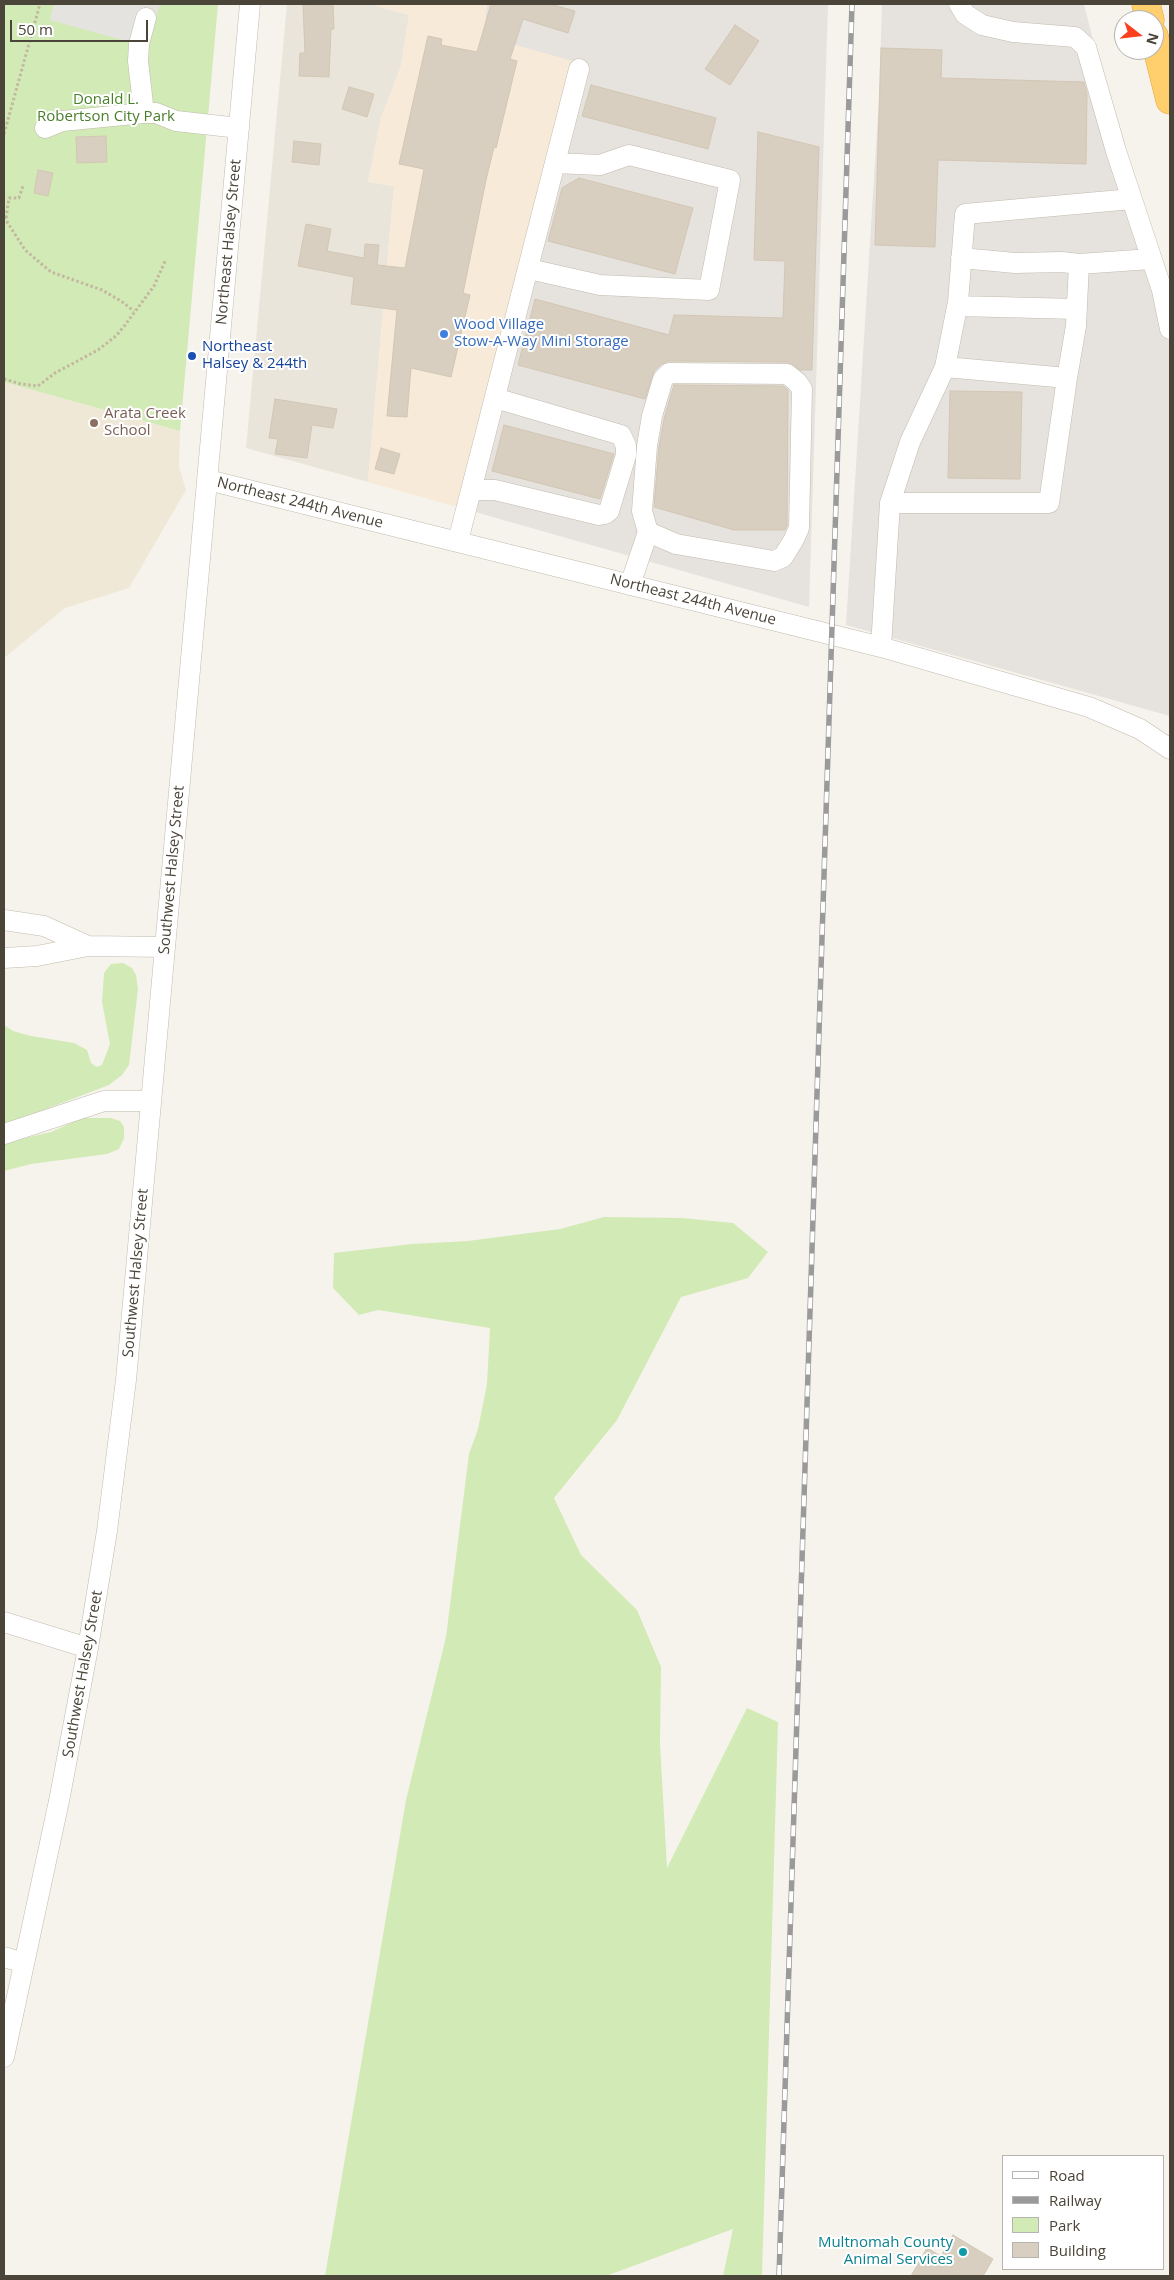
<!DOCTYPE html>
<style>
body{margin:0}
#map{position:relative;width:1174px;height:2280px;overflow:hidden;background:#f6f3ec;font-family:"Open Sans",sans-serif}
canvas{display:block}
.frame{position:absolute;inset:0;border:5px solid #4b4439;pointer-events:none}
.legend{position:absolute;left:1002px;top:2155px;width:162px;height:115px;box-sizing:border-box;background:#fff;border:1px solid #b7b4b0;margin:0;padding:6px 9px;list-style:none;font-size:15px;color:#4b4439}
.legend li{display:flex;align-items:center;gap:10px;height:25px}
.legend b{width:25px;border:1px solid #b7b4b0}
.north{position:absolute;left:1114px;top:10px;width:50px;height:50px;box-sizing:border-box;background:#fff;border:1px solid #b7b4b0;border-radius:50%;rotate:106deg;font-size:14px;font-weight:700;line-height:20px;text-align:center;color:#4b4439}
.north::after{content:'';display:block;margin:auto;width:18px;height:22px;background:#fc3f1d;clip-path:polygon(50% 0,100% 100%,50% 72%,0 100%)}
.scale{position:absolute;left:10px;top:20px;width:138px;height:22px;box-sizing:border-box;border:2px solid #4b4439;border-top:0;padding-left:6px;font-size:15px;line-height:18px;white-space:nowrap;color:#4b4439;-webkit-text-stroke:4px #fff;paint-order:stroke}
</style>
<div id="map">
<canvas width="1174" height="2280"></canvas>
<div class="frame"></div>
<ul class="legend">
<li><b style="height:6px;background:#fff"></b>Road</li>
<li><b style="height:6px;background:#9a9a9a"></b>Railway</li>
<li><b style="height:14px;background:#d2eab5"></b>Park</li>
<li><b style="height:14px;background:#d8cfc1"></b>Building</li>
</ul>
<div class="north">N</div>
<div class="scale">50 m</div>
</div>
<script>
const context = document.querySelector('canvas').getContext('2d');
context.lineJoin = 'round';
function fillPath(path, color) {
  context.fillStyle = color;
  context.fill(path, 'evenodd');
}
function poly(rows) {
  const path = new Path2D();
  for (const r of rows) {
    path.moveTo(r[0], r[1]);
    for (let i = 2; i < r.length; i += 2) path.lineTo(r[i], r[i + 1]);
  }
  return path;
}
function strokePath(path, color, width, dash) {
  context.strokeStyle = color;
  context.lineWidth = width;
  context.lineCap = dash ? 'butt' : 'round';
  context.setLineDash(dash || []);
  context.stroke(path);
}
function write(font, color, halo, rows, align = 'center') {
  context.font = font + ' "Open Sans",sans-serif';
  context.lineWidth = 4;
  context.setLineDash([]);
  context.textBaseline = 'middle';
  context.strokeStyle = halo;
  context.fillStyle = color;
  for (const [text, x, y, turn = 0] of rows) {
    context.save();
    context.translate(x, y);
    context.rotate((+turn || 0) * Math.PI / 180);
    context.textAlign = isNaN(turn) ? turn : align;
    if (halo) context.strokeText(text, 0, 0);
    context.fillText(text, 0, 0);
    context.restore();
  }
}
const residential = poly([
 [287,4,370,4,409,15,401,66,381,118,368,182,394,186,368,482,246,448]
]);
const commercial = poly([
 [370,4,487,4,484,36,577,62,461,508,368,482,394,186,368,182,381,118,401,66,409,15]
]);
const industrial = poly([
 [487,4,828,4,809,607,461,508,576,62,484,36],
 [882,4,1084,4,1170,345,1170,716,846,625,879,98]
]);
const education = poly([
 [4,382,180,431,179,467,186,490,129,588,65,608,4,658]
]);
const green = poly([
 [4,4,218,4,180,431,4,382],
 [123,963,132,968,136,975,138,989,129,1065,122,1075,109,1085,4,1125,4,1025,13,1031,31,1036,74,1043,87,1050,91,1063,97,1067,102,1065,110,1044,102,1002,104,973,111,964],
 [82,1118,111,1118,120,1121,124,1127,124,1138,119,1149,107,1154,31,1164,4,1171,4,1143,51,1132],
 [604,1217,682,1218,733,1223,768,1252,748,1278,681,1297,617,1420,554,1498,581,1555,637,1610,661,1667,660,1743,667,1868,747,1708,778,1722,762,2276,723,2276,733,2229,606,2276,325,2276,406,1800,446,1637,469,1454,478,1429,487,1384,490,1328,378,1310,359,1315,333,1288,334,1253,412,1244,468,1241,560,1229]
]);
const parking = poly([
 [54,4,160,4,148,47,50,20]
]);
const building = poly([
 [333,4,334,29,331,29,329,77,299,76,300,53,305,53,303,5,333,4],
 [491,4,550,4,575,11,568,33,523,19,510,59,517,61,496,148,494,147,486,180,463,293,470,295,451,377,411,368,407,417,387,416,397,310,351,304,354,277,298,266,306,224,331,229,327,251,364,258,365,244,379,245,377,265,405,268,424,169,399,164,428,36,442,39,441,45,477,52,491,4],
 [735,25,759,41,730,85,705,69,735,25],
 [881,48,942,50,941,78,1084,82,1087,94,1086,164,938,160,935,247,875,245,881,48],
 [591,85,716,118,708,149,582,116,591,85],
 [349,87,374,94,367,117,342,109,349,87],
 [758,132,819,147,812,370,800,370,787,362,669,361,661,364,654,371,645,399,518,365,535,299,669,335,674,315,783,318,785,261,754,260,758,132],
 [106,136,107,162,77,163,76,137,106,136],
 [294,141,321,144,319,165,292,162,294,141],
 [38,170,53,173,48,196,34,193,38,170],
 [579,178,693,208,675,274,548,241,562,188,579,178],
 [674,385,783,386,788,390,787,525,785,530,734,530,654,507,659,447,664,419,674,385],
 [950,391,1022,392,1020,479,948,478,950,391],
 [275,399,337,409,333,428,312,425,307,458,275,454,278,439,269,438,275,399],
 [504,425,614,454,600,499,492,471,504,425],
 [381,448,400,454,394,474,375,469,381,448],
 [953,2235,993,2259,983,2276,911,2276,927,2248,941,2256,953,2235]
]);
const path = poly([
 [4,134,40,4],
 [4,217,25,250,51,272,102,290,121,301,134,311],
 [6,218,9,198,19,198,23,186],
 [4,379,21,384,38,386,55,373,98,350,116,336,125,325,154,286,166,259]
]);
const minor = poly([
 [959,4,965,14,982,25,1013,32,1075,37,1086,47,1116,151,1162,290,1170,329],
 [144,113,138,61,139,44,146,18],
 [45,128,62,121,144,113,156,113,176,121,239,128],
 [961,258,1015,263,1062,262,1079,264,1076,326,1067,378],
 [1079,264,1151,259],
 [529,269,600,285,709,290,730,180,629,155,600,165,555,163],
 [957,306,1077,309],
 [208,480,881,647,1089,707,1140,729,1170,749],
 [471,490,495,490,599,515,605,514,609,511,626,455,626,446,621,435,495,398],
 [890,503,910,442,945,367],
 [458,541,579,69],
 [630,585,648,532,676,544,774,561,783,557,793,541,799,528,802,389,797,382,787,374,669,373,663,379,652,416,647,446,642,511,648,532],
 [881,647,890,503,1049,503,1067,378,945,367,958,302,965,214,1132,199],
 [4,920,44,926,88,946],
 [4,958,37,956,88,946,165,947],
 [4,1134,104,1101,151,1101],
 [4,1622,88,1648],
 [4,1957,24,1963],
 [4,2057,59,1801,88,1648,107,1531,126,1380,250,4]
]);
const highway = poly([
 [1146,4,1150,20],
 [1154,36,1170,100]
]);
const rail = poly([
 [779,2276,852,4]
]);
const markers = [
 [444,334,5,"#3f7fe0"],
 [192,356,5,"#1a4fb4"],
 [94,423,5,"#8d6e63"],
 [963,2252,5,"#0f9aa8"]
];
const parkNames = [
 ["Donald L.",106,100],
 ["Robertson City Park",106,117]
];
const streetNames = [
 ["Northeast Halsey Street",229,242,-85],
 ["Northeast 244th Avenue",300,503,14],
 ["Northeast 244th Avenue",693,600,14],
 ["Southwest Halsey Street",172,870,-85],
 ["Southwest Halsey Street",136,1273,-85],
 ["Southwest Halsey Street",83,1674,-80]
];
const shopNames = [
 ["Wood Village",454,325],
 ["Stow-A-Way Mini Storage",454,342]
];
const transitNames = [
 ["Northeast",202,347],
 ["Halsey & 244th",202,364]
];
const educationNames = [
 ["Arata Creek",104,414],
 ["School",104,431]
];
const cultureNames = [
 ["Multnomah County",953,2243],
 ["Animal Services",953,2260]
];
fillPath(residential, '#eae5da');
fillPath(commercial, '#f7ead8');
fillPath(industrial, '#e6e2dd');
fillPath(education, '#efe8d6');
fillPath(green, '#d2eab5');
fillPath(parking, '#e5e3e0');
fillPath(building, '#d8cfc1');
strokePath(building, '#d3c7b4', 1);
strokePath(minor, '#c2bbae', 21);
strokePath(highway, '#e0a43c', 29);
strokePath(path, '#c4b79f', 3, [2.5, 2.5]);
strokePath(minor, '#fff', 20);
strokePath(highway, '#ffcf6e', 28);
strokePath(rail, '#9a9a9a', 5.5);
strokePath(rail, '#fff', 4, [11]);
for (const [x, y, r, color] of markers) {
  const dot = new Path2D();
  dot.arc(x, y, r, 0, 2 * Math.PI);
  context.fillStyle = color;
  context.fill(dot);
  strokePath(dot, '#fff', 2);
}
write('15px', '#4a7f2a', '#fff', parkNames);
write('15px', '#4b4439', '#fff', streetNames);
write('15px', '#366cbe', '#fff', shopNames, 'left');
write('15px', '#164399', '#fff', transitNames, 'left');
write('15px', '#785e54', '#fff', educationNames, 'left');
write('15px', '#0d838f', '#fff', cultureNames, 'right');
</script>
